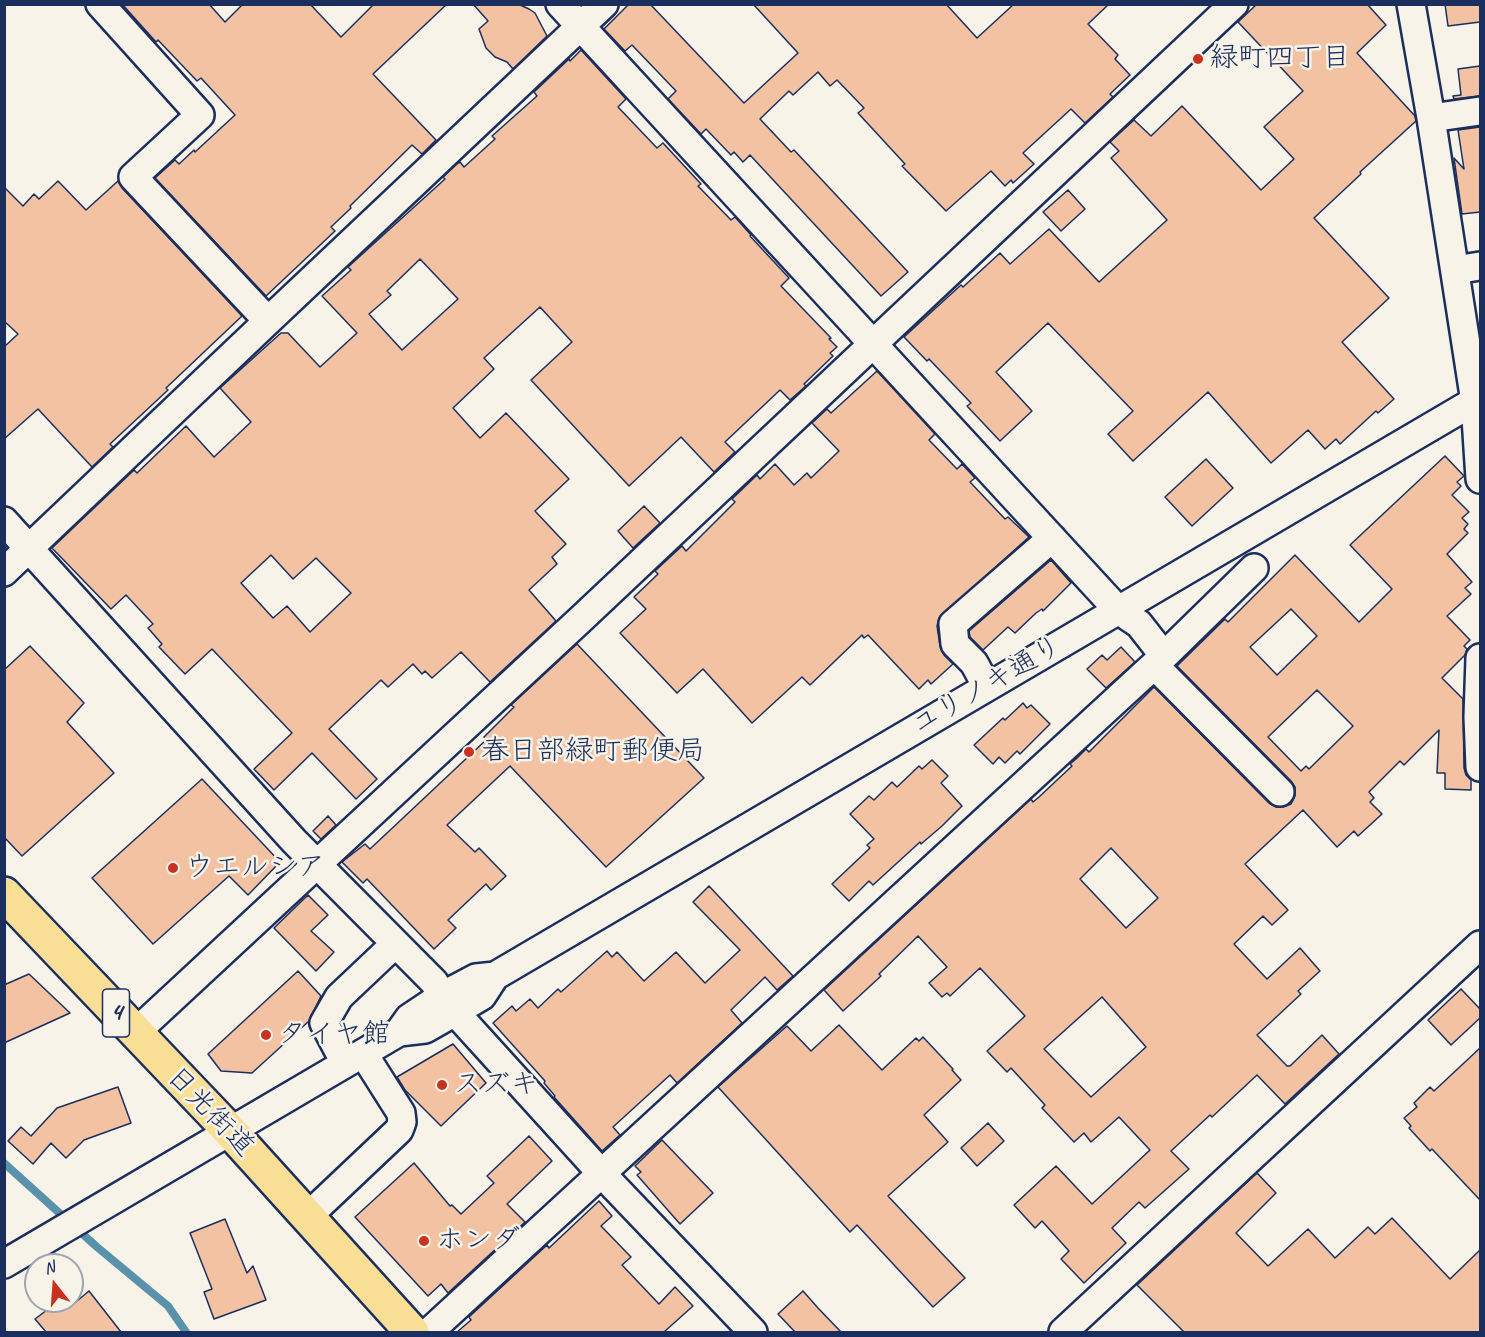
<!DOCTYPE html>
<meta charset="utf-8">
<style>
body{margin:0}
#map{position:relative;width:1485px;height:1337px;overflow:hidden;background:#f7f3e8;font-family:Caveat,sans-serif}
canvas{display:block}
.frame{position:absolute;inset:0;border:6px solid #1b2f5e;pointer-events:none}
.north{position:absolute;left:24px;top:1253px;width:60px;height:60px;box-sizing:border-box;background:#f7f3e8;border:2px solid #9fa5b1;border-radius:50%;rotate:343deg;font-size:16px;font-weight:700;line-height:24px;text-align:center;color:#1b2f5e}
.north::after{content:'';display:block;margin:auto;width:21px;height:27px;background:#c8321e;clip-path:polygon(50% 0,100% 100%,50% 72%,0 100%)}
</style>
<div id="map">
<canvas width="1485" height="1337"></canvas>
<div class="frame"></div>
<div class="north">N</div>
</div>
<script>
const context = document.querySelector('canvas').getContext('2d');
context.lineJoin = 'round';
function poly(rows) {
  const path = new Path2D();
  for (const r of rows) {
    path.moveTo(r[0], r[1]);
    for (let i = 2; i < r.length; i += 2) path.lineTo(r[i], r[i + 1]);
  }
  return path;
}
function strokePath(path, color, width, dash) {
  context.strokeStyle = color;
  context.lineWidth = width;
  context.lineCap = dash ? 'butt' : 'round';
  context.setLineDash(dash || []);
  context.stroke(path);
}
function fillPath(path, color) {
  context.fillStyle = color;
  context.fill(path, 'evenodd');
}
function write(font, color, halo, rows, align = 'center') {
  context.font = font + ' Caveat,"Klee One",sans-serif';
  context.lineWidth = 5;
  context.setLineDash([]);
  context.textBaseline = 'middle';
  context.strokeStyle = halo;
  context.fillStyle = color;
  for (const [text, x, y, turn = 0] of rows) {
    context.save();
    context.translate(x, y);
    context.rotate((+turn || 0) * Math.PI / 180);
    context.textAlign = isNaN(turn) ? turn : align;
    if (halo) context.strokeText(text, 0, 0);
    context.fillText(text, 0, 0);
    context.restore();
  }
}
const stream = poly([
 [4,1163,97,1247,168,1306,186,1332]
]);
const building = poly([
 [122,4,209,4,225,22,243,4,310,4,341,37,374,4,447,4,373,74,436,140,422,154,412,145,350,206,351,208,331,227,335,231,266,296,155,178,175,160,179,164,194,150,195,152,235,115,201,78,197,81,158,40,156,42,122,4],
 [473,4,518,4,529,9,535,13,547,36,513,69,507,62,495,57,486,48,479,29,488,21,473,4],
 [629,4,650,4,744,103,798,53,753,4,946,4,977,38,1014,4,1109,4,1088,24,1118,55,1115,59,1130,75,1110,94,1113,97,1085,123,1071,109,1023,153,1034,164,1013,183,1011,180,1005,186,991,171,946,211,902,166,905,164,858,113,864,108,837,80,830,86,818,72,793,95,789,91,760,119,791,152,794,150,908,272,881,296,750,155,743,162,734,152,731,155,706,129,701,134,668,99,676,91,632,45,625,51,604,29,629,4],
 [1257,4,1367,4,1386,25,1357,53,1415,116,1416,121,1360,172,1361,174,1314,218,1389,298,1342,342,1394,399,1378,413,1376,411,1340,444,1336,439,1325,449,1308,430,1271,463,1208,392,1133,461,1108,434,1133,411,1048,323,996,372,1032,411,1000,441,967,406,971,403,929,359,927,361,904,337,961,285,963,287,1000,253,1010,264,1049,229,1099,282,1167,220,1111,158,1119,151,1110,142,1134,120,1151,136,1182,106,1261,190,1294,159,1264,127,1303,91,1238,22,1257,4],
 [1445,4,1480,4,1480,22,1448,26,1445,4],
 [581,50,626,99,618,107,657,148,663,143,701,184,698,186,731,220,735,217,751,235,750,236,789,278,781,286,831,338,829,339,837,347,830,353,833,356,804,384,806,386,790,400,780,390,725,442,735,452,714,472,681,437,629,486,531,380,572,342,540,307,484,358,494,369,453,408,480,438,506,413,569,479,535,511,566,544,552,557,557,564,529,590,556,621,490,682,461,652,432,678,425,671,422,674,413,664,388,687,381,680,329,729,377,779,356,799,312,753,274,790,254,769,292,733,212,649,185,674,159,647,162,644,148,628,153,624,126,595,111,609,52,548,134,470,137,473,186,426,214,457,251,422,220,388,281,333,288,333,320,367,357,333,322,296,351,270,348,267,445,179,443,177,458,163,460,162,464,167,495,139,492,136,537,96,534,92,569,59,570,61,581,50],
 [420,259,458,299,402,350,369,314,391,295,387,291,420,259],
 [271,555,293,579,316,558,351,593,310,632,287,606,273,618,241,583,271,555],
 [1480,66,1480,96,1454,99,1453,96,1461,95,1458,69,1480,66],
 [1480,127,1480,212,1462,214,1454,158,1464,169,1458,130,1480,127],
 [58,181,86,210,118,181,122,188,242,316,166,388,168,390,110,444,113,447,92,467,38,409,4,439,4,347,18,334,4,321,4,187,23,206,34,194,39,199,58,181],
 [1068,190,1085,209,1061,231,1043,212,1068,190],
 [877,371,935,434,929,440,957,469,962,464,975,478,970,482,1005,519,1008,517,1029,537,939,618,937,626,940,646,944,655,953,664,931,684,928,680,919,689,868,635,864,638,862,635,810,685,802,677,752,723,703,669,677,693,620,633,646,609,634,597,658,574,655,571,682,546,686,551,735,502,732,499,757,475,760,479,775,464,794,485,807,473,811,478,839,451,812,423,827,409,831,413,877,371],
 [1445,456,1464,476,1457,482,1461,486,1452,495,1469,512,1462,518,1468,524,1464,529,1468,533,1447,554,1472,582,1465,588,1471,594,1447,616,1470,640,1464,646,1467,649,1465,655,1442,678,1463,699,1464,768,1466,775,1471,780,1471,790,1445,789,1445,773,1437,773,1439,730,1404,765,1400,761,1369,792,1374,798,1370,802,1382,814,1358,836,1354,831,1337,847,1303,810,1245,864,1288,910,1272,925,1263,916,1234,944,1267,979,1300,948,1320,971,1298,991,1301,994,1257,1035,1287,1066,1290,1066,1322,1035,1339,1054,1285,1104,1257,1075,1212,1117,1210,1115,1171,1151,1189,1169,1145,1208,1139,1202,1112,1228,1126,1243,1084,1283,1061,1259,1069,1251,1042,1221,1035,1228,1014,1205,1056,1166,1092,1204,1150,1150,1119,1117,1091,1142,1084,1133,1074,1142,1042,1108,1045,1105,1011,1068,1007,1072,987,1051,1025,1016,980,968,950,996,947,993,942,997,929,983,947,967,918,936,879,974,881,976,843,1011,824,990,1031,799,1033,802,1039,797,1072,766,1070,764,1076,759,1086,749,1089,752,1154,687,1269,803,1276,807,1283,807,1291,804,1295,796,1295,787,1291,781,1177,666,1225,619,1228,622,1295,555,1359,622,1392,589,1350,545,1445,456],
 [1291,609,1317,636,1277,675,1250,647,1291,609],
 [1317,690,1353,726,1309,769,1306,766,1301,771,1268,737,1317,690],
 [1111,848,1158,898,1126,928,1080,879,1111,848],
 [1102,997,1146,1047,1091,1097,1044,1049,1102,997],
 [1206,459,1233,488,1192,526,1165,497,1206,459],
 [644,506,660,523,633,548,618,531,644,506],
 [1051,560,1071,583,1043,611,1042,609,1036,613,1015,633,1008,627,983,650,970,637,969,631,1051,560],
 [577,644,704,778,606,867,510,766,447,825,475,852,479,848,506,876,491,890,486,884,448,920,456,928,434,949,367,879,363,883,342,862,365,844,370,849,486,740,484,737,514,707,511,705,577,644],
 [30,646,84,703,67,722,114,773,22,856,4,837,4,670,30,646],
 [1121,647,1135,662,1106,688,1087,669,1102,655,1107,660,1121,647],
 [1023,703,1027,708,1031,705,1050,724,1020,754,1017,751,1005,763,999,757,993,764,974,745,1003,718,1005,720,1023,703],
 [932,760,948,776,941,783,962,806,942,826,921,844,920,842,873,885,869,881,849,901,832,884,870,848,867,845,874,839,850,814,869,796,874,800,892,782,897,787,919,766,922,769,932,760],
 [202,779,280,862,248,895,229,876,153,944,92,878,202,779],
 [328,816,336,825,321,839,313,831,328,816],
 [709,886,793,976,777,990,765,977,731,1010,742,1023,677,1083,670,1075,613,1127,620,1135,602,1151,554,1097,555,1096,544,1083,545,1081,493,1023,512,1006,516,1011,530,999,538,1008,558,989,561,992,607,951,612,957,617,952,644,981,676,952,705,983,740,950,693,902,709,886],
 [308,895,328,915,311,931,334,952,316,971,274,928,308,895],
 [298,971,321,996,309,1021,252,1073,221,1071,208,1054,298,971],
 [29,974,70,1013,4,1043,4,985,29,974],
 [1461,989,1480,1009,1480,1018,1451,1045,1428,1020,1461,989],
 [839,1025,882,1070,916,1038,919,1041,923,1037,953,1069,952,1070,961,1080,924,1115,948,1142,888,1196,965,1278,933,1307,857,1225,850,1232,718,1087,787,1026,811,1051,839,1025],
 [453,1044,486,1083,441,1126,405,1090,397,1077,453,1044],
 [1480,1048,1480,1200,1432,1149,1430,1151,1409,1128,1411,1126,1404,1118,1417,1107,1414,1103,1430,1087,1434,1091,1480,1048],
 [118,1087,131,1123,84,1140,66,1158,51,1143,33,1164,8,1141,21,1127,31,1136,57,1108,118,1087],
 [988,1123,1004,1141,977,1166,961,1148,988,1123],
 [529,1136,552,1161,507,1204,525,1222,448,1293,441,1284,428,1296,355,1217,414,1163,450,1206,452,1205,461,1214,494,1183,487,1176,529,1136],
 [662,1140,713,1193,680,1224,637,1175,641,1172,635,1166,662,1140],
 [1257,1173,1276,1193,1236,1233,1268,1266,1308,1229,1335,1258,1368,1227,1375,1234,1392,1218,1450,1279,1480,1250,1480,1332,1184,1332,1137,1285,1257,1173],
 [599,1201,612,1216,601,1226,631,1257,622,1265,659,1304,675,1287,693,1306,664,1332,457,1332,471,1320,469,1317,547,1245,549,1248,599,1201],
 [225,1219,247,1273,253,1266,266,1300,214,1319,204,1292,212,1289,190,1233,225,1219],
 [89,1291,121,1332,46,1332,35,1319,59,1301,77,1301,89,1291],
 [803,1291,818,1308,841,1332,795,1332,778,1314,803,1291]
]);
const minor = poly([
 [100,4,200,115,133,177,268,321],
 [560,4,1118,610,1139,624,1164,656],
 [1411,4,1431,118,1475,402,1480,479],
 [1431,118,1480,111],
 [1455,270,1480,266],
 [4,521,294,841,434,982,442,996],
 [4,572,268,321,604,4],
 [1480,658,1478,717,1480,767],
 [1154,665,1280,792],
 [987,687,974,663,955,644,953,624,1052,538],
 [455,1012,602,1174,753,1332],
 [399,1032,425,1029,455,1012,482,996,495,976,1480,398],
 [135,1033,581,619,1234,4],
 [345,1063,324,1023,339,997,395,944],
 [307,1217,399,1130,402,1122,401,1113,363,1053],
 [4,1264,399,1032,409,1018,442,996,476,978,495,976],
 [429,1332,1164,656,1254,568],
 [1063,1332,1480,945]
]);
const highway = poly([
 [4,894,229,1130,412,1332]
]);
const markers = [
 [1198,59,6,"#c8321e"],
 [469,752,6,"#c8321e"],
 [173,868,6,"#c8321e"],
 [266,1035,6,"#c8321e"],
 [442,1085,6,"#c8321e"],
 [424,1241,6,"#c8321e"]
];
const shields = [
 [116,1013,27]
];
const shieldNames = [
 ["4",116,1013]
];
const poiNames = [
 ["緑町四丁目",1210,59],
 ["春日部緑町郵便局",481,752],
 ["ウエルシア",185,868],
 ["タイヤ館",278,1035],
 ["スズキ",454,1085],
 ["ホンダ",436,1241]
];
const streetNames = [
 ["ユリノキ通り",987,686,-30],
 ["日光街道",210,1112,46]
];
strokePath(stream, '#5a92ab', 8);
fillPath(building, '#f3c2a3');
strokePath(building, '#1b2f5e', 1.5);
strokePath(minor, '#1b2f5e', 32);
strokePath(highway, '#1b2f5e', 38);
strokePath(minor, '#f7f3e8', 27);
strokePath(highway, '#f9df96', 33);
for (const [x, y, r, color] of markers) {
  const dot = new Path2D();
  dot.arc(x, y, r, 0, 2 * Math.PI);
  context.fillStyle = color;
  context.fill(dot);
  strokePath(dot, '#f7f3e8', 2);
}
for (const [x, y, w] of shields) {
  const box = new Path2D();
  box.roundRect(x - w / 2, y - 24, w, 48, 4.5);
  context.fillStyle = '#f7f3e8';
  context.fill(box);
  strokePath(box, '#1b2f5e', 1.5);
}
write('bold 27px', '#1b2f5e', null, shieldNames);
write('28px', '#1b2f5e', '#f7f3e8', poiNames, 'left');
write('28px', '#1b2f5e', '#f7f3e8', streetNames);
</script>
